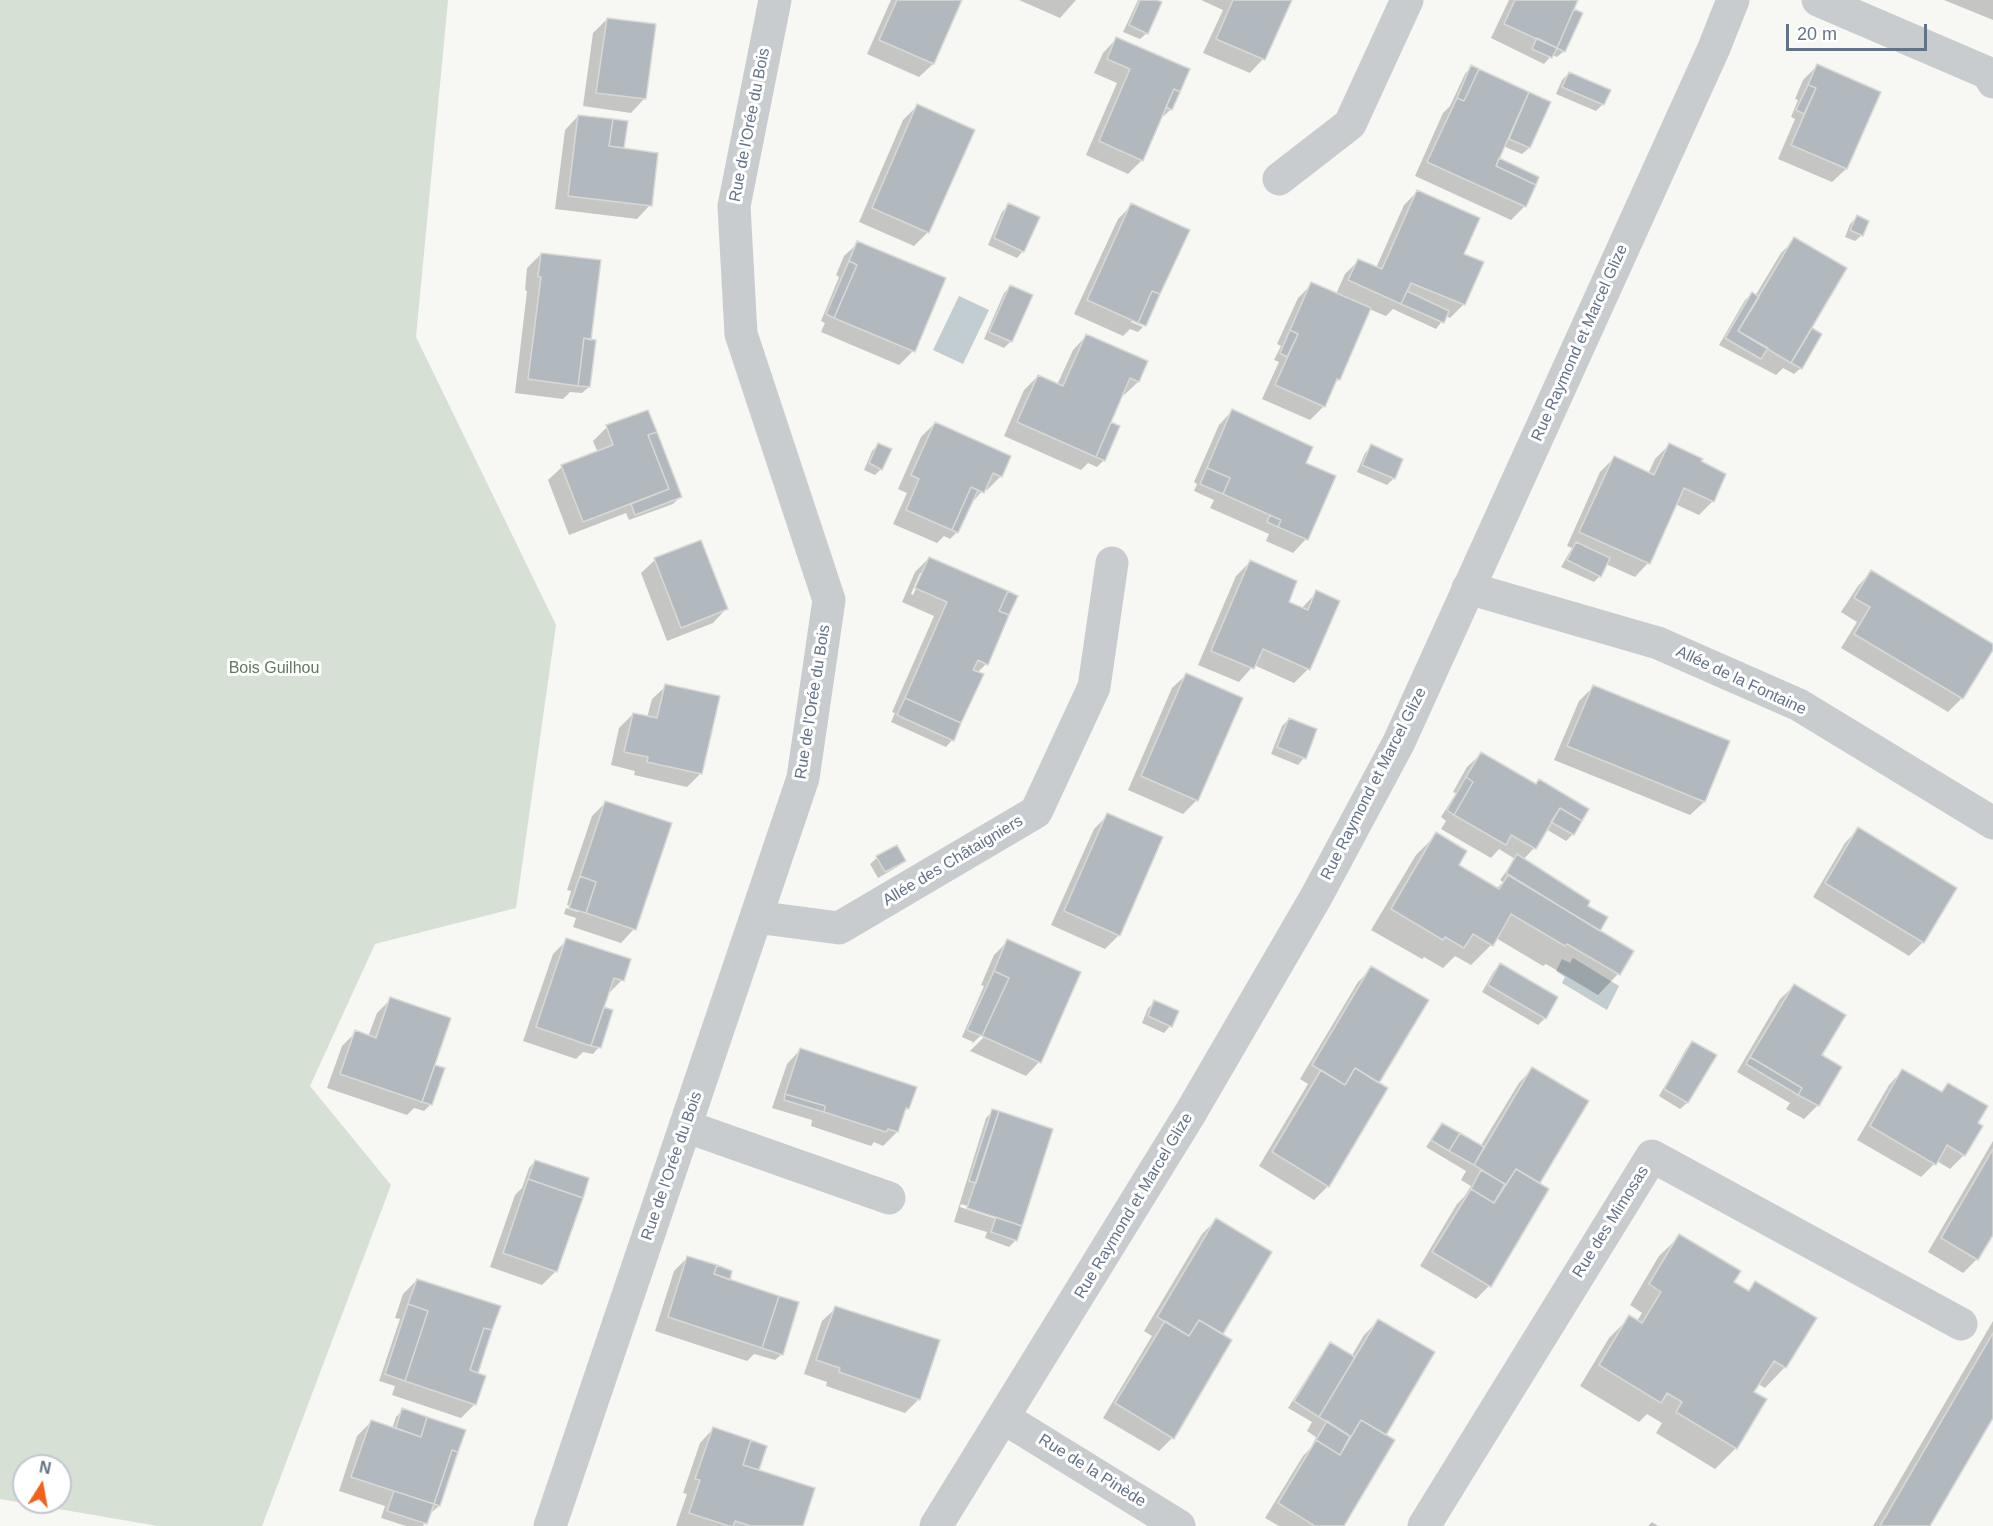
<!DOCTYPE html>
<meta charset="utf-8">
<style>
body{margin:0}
#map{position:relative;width:1993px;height:1526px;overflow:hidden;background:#f7f7f4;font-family:Helvetica,sans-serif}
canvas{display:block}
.north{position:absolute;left:12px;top:1454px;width:60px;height:60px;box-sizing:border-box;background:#fff;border:2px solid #c1c7cf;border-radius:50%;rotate:11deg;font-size:16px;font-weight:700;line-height:24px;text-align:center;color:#637387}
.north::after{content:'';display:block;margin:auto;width:21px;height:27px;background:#f26319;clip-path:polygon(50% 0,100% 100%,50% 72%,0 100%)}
.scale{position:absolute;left:1786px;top:24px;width:141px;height:27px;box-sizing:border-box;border:3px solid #637387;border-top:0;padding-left:8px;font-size:18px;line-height:21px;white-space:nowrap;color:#637387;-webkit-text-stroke:4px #fff;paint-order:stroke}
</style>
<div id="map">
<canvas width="1993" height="1526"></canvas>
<div class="north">N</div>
<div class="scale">20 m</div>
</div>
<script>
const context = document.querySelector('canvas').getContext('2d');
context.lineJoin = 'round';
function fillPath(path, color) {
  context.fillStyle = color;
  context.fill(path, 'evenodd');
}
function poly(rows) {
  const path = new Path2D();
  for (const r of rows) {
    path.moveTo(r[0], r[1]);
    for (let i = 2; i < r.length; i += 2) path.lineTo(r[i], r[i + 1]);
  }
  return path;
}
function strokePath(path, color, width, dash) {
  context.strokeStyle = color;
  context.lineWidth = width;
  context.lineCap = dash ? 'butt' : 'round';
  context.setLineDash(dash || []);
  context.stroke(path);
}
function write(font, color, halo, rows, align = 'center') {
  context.font = font + ' Helvetica,sans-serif';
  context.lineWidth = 6;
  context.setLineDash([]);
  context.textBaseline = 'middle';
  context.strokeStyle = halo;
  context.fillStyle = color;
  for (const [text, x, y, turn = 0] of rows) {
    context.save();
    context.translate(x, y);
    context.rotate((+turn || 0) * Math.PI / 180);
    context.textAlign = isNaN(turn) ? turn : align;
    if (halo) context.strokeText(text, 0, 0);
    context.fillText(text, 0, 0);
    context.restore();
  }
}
const green = poly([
 [0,0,448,0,416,337,556,625,516,908,375,944,310,1086,391,1185,262,1526,158,1526,0,1499],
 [24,1466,60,1466,60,1502,24,1502]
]);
const water = poly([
 [959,296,989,310,963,364,933,350],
 [1573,958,1619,986,1607,1010,1562,983,1565,977,1556,971,1562,959,1570,963]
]);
const shadow = poly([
 [891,0,961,0,933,64,919,77,867,54],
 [1019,0,1076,0,1060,18],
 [1138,0,1154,0,1147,33,1140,39,1123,32],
 [1201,0,1290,0,1263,59,1250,73,1203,53,1223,10],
 [1509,0,1577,0,1572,10,1564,51,1557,57,1552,55,1544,64,1491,38],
 [1944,0,1993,0,1993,20],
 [607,19,644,99,631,113,583,106,593,33],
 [1116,39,1171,109,1164,116,1161,114,1142,160,1128,174,1086,155,1117,83,1094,73,1103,53],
 [1817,66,1879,92,1846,169,1832,182,1778,159,1795,119,1791,117,1798,100,1795,99,1803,80],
 [1471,67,1549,102,1529,148,1522,154,1503,146,1497,159,1525,206,1511,220,1415,176,1443,113,1450,106,1465,74],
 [1569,73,1609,91,1602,105,1596,111,1556,94,1562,80],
 [917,106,928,232,914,246,859,222,903,120],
 [578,116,626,123,622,150,650,205,637,219,555,209,565,130],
 [1418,191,1462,254,1464,304,1450,318,1446,316,1436,329,1393,309,1386,316,1369,309,1339,379,1333,385,1324,406,1310,420,1262,399,1279,362,1274,360,1281,346,1277,344,1298,298,1312,284,1336,294,1345,274,1359,260,1376,268,1404,205],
 [1009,205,1023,251,1017,258,988,245,1002,212],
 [1132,205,1159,293,1144,325,1132,319,1131,322,1143,327,1138,332,1130,329,1123,336,1074,314,1118,219],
 [1857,217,1862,235,1855,241,1845,237,1850,224],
 [1795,239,1810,328,1820,335,1801,368,1794,374,1783,368,1776,375,1719,345,1745,300,1752,294,1755,296,1781,253],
 [858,243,913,351,899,365,821,332,825,323,821,321,839,277,836,275,844,256],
 [541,254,589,341,589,387,582,393,570,392,563,399,515,393,527,291,525,290,527,268],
 [1010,287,1011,341,1004,348,984,339,1004,293],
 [1086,336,1146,362,1138,382,1124,395,1122,394,1106,429,1104,460,1097,467,1088,463,1081,470,1004,436,1024,390,1038,376,1057,385,1073,350],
 [1232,411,1304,464,1306,539,1293,553,1266,541,1269,534,1210,508,1214,500,1194,491,1197,484,1194,482,1219,425],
 [935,423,1001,476,987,490,984,489,969,506,957,532,950,539,944,536,937,543,893,524,907,493,898,489,921,437],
 [607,427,680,497,673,504,629,520,626,513,569,535,548,480,562,467,598,453,593,441],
 [879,444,881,469,875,475,864,470,872,451],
 [1669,445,1713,501,1699,515,1675,504,1648,563,1635,577,1606,564,1600,576,1594,582,1561,567,1572,548,1567,546,1600,472,1614,458,1648,474,1655,459],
 [1372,446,1394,478,1387,485,1357,472,1365,453],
 [929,558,986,664,977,673,952,740,946,747,891,722,895,713,892,712,934,616,902,602,915,572],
 [920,573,923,573,913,595,911,594],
 [655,560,726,609,713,623,667,641,641,573],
 [1250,562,1287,603,1301,609,1317,592,1308,669,1294,683,1254,665,1239,682,1198,665,1236,576],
 [1871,572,1993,646,1961,699,1948,712,1841,648,1857,622,1841,612,1858,586],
 [1186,675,1197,800,1183,814,1128,790,1172,688],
 [666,686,701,773,687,787,634,775,635,771,611,765,619,728,633,714,647,718,652,699],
 [1593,687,1728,742,1704,802,1690,815,1554,760,1579,701],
 [1289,719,1304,758,1298,765,1271,754,1282,726],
 [1481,754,1535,785,1539,781,1573,834,1566,841,1546,829,1534,848,1523,860,1586,906,1598,931,1632,952,1618,974,1598,995,1546,964,1543,966,1496,938,1491,945,1471,965,1455,956,1443,968,1424,957,1422,959,1371,930,1416,855,1437,834,1457,866,1496,889,1503,882,1500,880,1515,859,1499,849,1491,858,1441,829,1446,821,1441,817,1456,793,1453,792,1467,767],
 [606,802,634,929,621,943,573,927,576,918,564,914,566,908,578,912,578,909,567,905,571,891,567,890,592,816],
 [1108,815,1119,935,1105,949,1051,925,1094,829],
 [1858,829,1923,942,1909,956,1813,897,1845,843],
 [877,858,904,860,897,867,878,878,870,864],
 [567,940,622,980,608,994,602,1008,599,1047,593,1054,583,1052,576,1059,523,1041,553,954],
 [1008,941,1039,1062,1026,1076,970,1051,986,1035,981,1035,972,1044,973,1042,962,1037,984,986,981,985,994,955],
 [1501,964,1556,997,1545,1018,1538,1025,1482,992,1494,971],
 [1372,968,1328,1186,1314,1200,1259,1166,1308,1084,1300,1079,1358,982],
 [1794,986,1820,1056,1818,1105,1804,1119,1786,1109,1790,1103,1737,1072,1780,999],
 [391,999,431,1071,435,1066,443,1069,430,1105,424,1111,414,1108,407,1115,327,1088,342,1046,356,1032,368,1037,377,1013],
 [1155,1002,1170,1026,1164,1033,1142,1023,1148,1008],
 [1692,1042,1715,1055,1687,1103,1680,1109,1659,1096,1686,1049],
 [800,1050,908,1108,903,1114,897,1132,883,1146,874,1142,871,1146,811,1126,812,1120,772,1108,787,1064],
 [1532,1069,1587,1102,1538,1184,1489,1286,1476,1299,1420,1266,1457,1204,1464,1197,1471,1186,1461,1180,1466,1171,1426,1147,1442,1124,1480,1147,1519,1083],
 [1902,1071,1940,1093,1948,1085,1976,1124,1964,1155,1950,1169,1937,1161,1921,1177,1857,1140,1889,1085],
 [993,1111,1016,1240,1009,1247,985,1238,987,1232,954,1222,986,1118],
 [961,1204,998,1216,996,1219,960,1207],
 [1993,1141,1993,1232,1977,1259,1963,1273,1928,1252],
 [535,1161,556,1271,542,1285,490,1267,515,1195,522,1188,529,1168],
 [1216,1220,1270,1253,1221,1335,1172,1438,1159,1451,1103,1418,1152,1336,1144,1331,1202,1234],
 [1680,1236,1732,1283,1747,1291,1755,1283,1785,1367,1765,1388,1758,1384,1752,1393,1765,1400,1736,1448,1715,1469,1656,1433,1662,1423,1647,1414,1639,1422,1580,1386,1609,1338,1630,1317,1637,1321,1642,1313,1630,1305,1659,1256],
 [688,1257,728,1280,782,1354,775,1360,754,1354,747,1361,655,1331,674,1271],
 [417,1280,477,1372,475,1373,475,1404,461,1418,392,1395,395,1386,379,1381,400,1319,395,1318,403,1294],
 [836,1308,919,1399,905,1413,826,1386,827,1382,804,1374,822,1321],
 [1378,1321,1384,1436,1342,1526,1279,1526,1265,1518,1303,1456,1311,1448,1316,1437,1307,1431,1312,1422,1288,1408,1324,1351,1330,1344,1351,1357,1364,1335],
 [1993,1321,1993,1415,1928,1526,1873,1526],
 [403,1410,464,1431,439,1506,432,1512,430,1511,423,1526,406,1526,381,1518,385,1506,339,1491,357,1436,371,1422,392,1429,396,1417],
 [713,1429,766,1447,757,1471,801,1526,676,1526,687,1494,683,1493,700,1443],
 [1652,1522,1658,1526,1648,1526]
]);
const building = poly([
 [897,0,962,0,934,64,879,40,897,0],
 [1140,0,1157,0,1162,2,1148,34,1129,25,1140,0],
 [1233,0,1292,0,1265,60,1216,39,1233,0],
 [1515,0,1578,0,1557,48,1504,24,1515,0],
 [1574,9,1583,13,1565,52,1557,48,1574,9],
 [607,18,656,24,646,99,596,93,607,18],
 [1116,37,1190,69,1180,92,1174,89,1143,161,1099,141,1130,69,1107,59,1116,37],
 [1537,38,1557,48,1552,58,1532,49,1537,38],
 [1817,64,1881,92,1847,169,1791,145,1816,88,1808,85,1817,64],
 [1471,65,1479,69,1464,101,1457,98,1471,65],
 [1479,69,1529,92,1496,166,1536,185,1526,207,1427,162,1457,98,1464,101,1479,69],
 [1569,72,1611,90,1604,105,1562,87,1569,72],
 [1808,85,1816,88,1804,114,1796,110,1808,85],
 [1174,89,1180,92,1172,110,1166,107,1174,89],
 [1529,92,1551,102,1530,148,1509,139,1529,92],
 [917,104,975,130,929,233,872,208,917,104],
 [578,115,613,119,609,146,658,153,652,206,568,196,578,115],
 [613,119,628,121,624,148,609,146,613,119],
 [1499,158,1539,177,1536,185,1496,166,1499,158],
 [1417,190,1480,218,1464,254,1484,262,1465,305,1411,283,1401,304,1348,280,1358,259,1382,269,1417,190],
 [1008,203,1040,217,1024,252,994,238,1008,203],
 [1131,203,1190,230,1160,294,1152,291,1138,323,1087,300,1131,203],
 [1857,215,1869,221,1863,236,1850,230,1857,215],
 [1794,237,1847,268,1791,363,1738,331,1794,237],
 [857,241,946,278,915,352,834,318,857,265,849,261,857,241],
 [541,253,601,260,591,340,584,338,578,386,528,379,541,277,538,277,541,253],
 [849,261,857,265,834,318,826,314,849,261],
 [1311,282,1371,308,1340,380,1337,379,1325,407,1275,385,1298,334,1290,330,1311,282],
 [1010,285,1033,295,1012,342,989,332,1010,285],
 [1152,291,1160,294,1146,326,1138,323,1152,291],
 [1407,291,1449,311,1444,323,1401,304,1407,291],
 [1752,292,1759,297,1738,331,1768,348,1761,359,1725,338,1752,292],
 [1812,328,1822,334,1802,369,1791,363,1812,328],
 [1290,330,1298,334,1287,357,1280,353,1290,330],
 [1086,334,1148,361,1139,382,1130,378,1096,457,1017,422,1038,375,1063,386,1086,334],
 [584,338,596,340,590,387,578,386,584,338],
 [1232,409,1313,447,1306,463,1336,476,1308,540,1278,527,1281,520,1223,494,1230,478,1207,468,1232,409],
 [648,410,657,432,648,435,669,489,583,522,561,465,613,445,606,425,648,410],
 [935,422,1011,456,1002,477,993,473,984,493,971,487,952,530,906,510,919,479,911,475,935,422],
 [1111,422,1120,426,1105,461,1096,457,1111,422],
 [657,432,682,497,635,515,631,504,669,489,648,435,657,432],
 [878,443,892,449,882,470,869,463,878,443],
 [1669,443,1703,459,1701,461,1726,474,1714,502,1684,488,1650,564,1579,532,1614,456,1654,475,1669,443],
 [1371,444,1403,459,1395,479,1362,465,1371,444],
 [1207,468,1230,478,1223,494,1200,484,1207,468],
 [971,487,978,490,958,533,952,530,971,487],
 [1270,515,1281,520,1278,527,1267,522,1270,515],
 [701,540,728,609,681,628,654,558,701,540],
 [1576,542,1610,558,1601,577,1567,560,1576,542],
 [929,557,1008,591,999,611,1009,615,988,665,978,660,973,670,984,674,961,723,905,698,947,602,915,588,929,557],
 [1250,560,1297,581,1289,602,1308,610,1316,590,1340,601,1310,670,1263,649,1254,669,1211,651,1250,560],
 [1871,570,1993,644,1993,650,1963,699,1854,634,1870,607,1854,598,1871,570],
 [1008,591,1018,596,1009,615,999,611,1008,591],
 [1186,673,1243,698,1198,801,1141,776,1186,673],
 [665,684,720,696,702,774,647,762,648,757,624,752,633,713,657,718,665,684],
 [1593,685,1730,741,1705,802,1567,746,1593,685],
 [905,698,961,723,954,741,897,715,905,698],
 [1289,718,1317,729,1306,759,1277,747,1289,718],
 [1481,752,1536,784,1539,779,1589,809,1582,821,1560,808,1536,849,1511,835,1506,845,1454,815,1473,782,1466,777,1481,752],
 [1466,777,1473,782,1454,815,1447,810,1466,777],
 [605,801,672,823,636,930,586,913,596,882,580,876,605,801],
 [1560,808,1582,821,1574,835,1551,822,1560,808],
 [1107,813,1163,837,1120,936,1064,911,1107,813],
 [1858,827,1957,888,1924,943,1825,883,1858,827],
 [1436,832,1467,851,1459,865,1499,889,1508,875,1634,951,1620,975,1567,944,1565,946,1511,914,1493,946,1473,934,1464,948,1445,937,1443,940,1391,909,1436,832],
 [897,845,906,861,885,872,876,856,897,845],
 [1517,854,1590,901,1588,906,1608,917,1600,931,1506,873,1517,854],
 [580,876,596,882,586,913,569,908,580,876],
 [566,938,631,959,624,981,614,978,591,1046,536,1027,566,938],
 [1007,939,1081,972,1041,1063,982,1036,1009,978,994,971,1007,939],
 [1500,963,1558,997,1546,1019,1488,985,1500,963],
 [1371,966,1429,1000,1379,1083,1355,1068,1345,1085,1312,1065,1371,966],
 [994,971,1009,978,982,1036,967,1030,994,971],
 [1794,984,1846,1015,1822,1055,1842,1067,1819,1106,1798,1095,1802,1088,1750,1057,1794,984],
 [390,997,451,1018,422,1102,340,1074,355,1030,376,1038,390,997],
 [1154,1000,1179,1011,1172,1027,1148,1016,1154,1000],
 [604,1007,613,1010,601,1048,591,1046,604,1007],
 [1692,1041,1717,1055,1688,1103,1664,1089,1692,1041],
 [800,1048,917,1087,909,1109,906,1108,898,1132,888,1129,886,1132,824,1112,825,1106,785,1094,800,1048],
 [1750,1057,1802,1088,1798,1095,1746,1064,1750,1057],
 [435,1065,445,1068,432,1105,422,1102,435,1065],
 [1532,1067,1589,1101,1540,1183,1516,1169,1506,1185,1474,1165,1532,1067],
 [1355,1068,1388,1088,1329,1187,1272,1152,1321,1070,1345,1085,1355,1068],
 [1902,1069,1942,1092,1948,1083,1988,1106,1978,1123,1983,1126,1965,1156,1947,1145,1936,1165,1870,1126,1902,1069],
 [785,1094,825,1106,824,1112,784,1100,785,1094],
 [992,1109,999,1111,976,1183,969,1181,992,1109],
 [999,1111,1053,1129,1022,1226,967,1208,999,1111],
 [1442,1123,1460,1133,1449,1151,1431,1140,1442,1123],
 [1460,1133,1484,1147,1474,1165,1449,1151,1460,1133],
 [1993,1149,1993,1235,1978,1260,1941,1238,1993,1149],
 [535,1160,589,1178,583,1198,528,1179,535,1160],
 [1516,1169,1549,1189,1491,1287,1432,1252,1471,1189,1494,1203,1516,1169],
 [1481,1170,1505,1184,1494,1203,1471,1189,1481,1170],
 [528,1179,583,1198,557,1272,503,1253,528,1179],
 [996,1217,1022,1226,1017,1241,991,1232,996,1217],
 [1216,1218,1272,1252,1223,1334,1199,1320,1189,1336,1157,1317,1216,1218],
 [1679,1234,1741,1271,1734,1282,1749,1291,1755,1281,1817,1318,1786,1368,1774,1361,1754,1392,1767,1399,1737,1449,1676,1412,1682,1402,1667,1393,1661,1403,1599,1365,1629,1315,1642,1323,1661,1292,1649,1284,1679,1234],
 [687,1256,717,1265,714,1274,779,1296,762,1348,668,1317,687,1256],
 [717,1265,732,1271,730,1280,714,1274,717,1265],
 [417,1279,501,1306,492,1330,484,1328,470,1370,486,1376,476,1405,405,1381,428,1311,408,1304,417,1279],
 [779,1296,799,1302,783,1355,762,1348,779,1296],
 [408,1304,428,1311,405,1381,385,1374,408,1304],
 [835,1306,940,1340,920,1400,839,1372,840,1368,816,1360,835,1306],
 [1378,1319,1435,1352,1386,1435,1361,1420,1351,1437,1319,1417,1378,1319],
 [1199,1320,1232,1340,1174,1439,1115,1403,1165,1321,1189,1336,1199,1320],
 [484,1328,492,1330,478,1373,470,1370,484,1328],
 [1993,1333,1993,1418,1930,1526,1880,1526,1993,1333],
 [1330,1342,1355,1357,1319,1417,1294,1401,1330,1342],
 [402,1408,427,1417,421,1437,396,1428,402,1408],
 [427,1417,466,1430,458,1452,452,1450,434,1504,351,1477,371,1420,421,1437,427,1417],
 [1361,1420,1395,1440,1344,1526,1315,1526,1278,1503,1316,1440,1340,1455,1361,1420],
 [1327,1421,1350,1436,1340,1455,1316,1440,1327,1421],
 [713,1427,751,1440,743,1465,815,1488,803,1526,751,1526,735,1521,733,1526,729,1526,689,1513,700,1480,695,1479,713,1427],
 [751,1440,767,1446,759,1470,743,1465,751,1440],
 [452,1450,458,1452,440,1506,434,1504,452,1450],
 [394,1491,434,1504,427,1524,387,1511,394,1491]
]);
const street = poly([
 [1818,0,1988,73,1993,82],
 [1279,179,1350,124,1407,0],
 [1468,588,1658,643,1799,705,1993,823],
 [756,917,839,928,1036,812,1094,687,1112,563],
 [685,1126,889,1198],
 [1004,1418,1179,1526],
 [550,1526,803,778,829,600,741,334,734,206,775,0],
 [936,1526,1191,1112,1316,897,1399,742,1714,48,1733,0],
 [1424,1526,1652,1156,1961,1324]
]);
const streetNames = [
 ["Rue de l'Orée du Bois",750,125,-79],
 ["Rue Raymond et Marcel Glize",1580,343,-66],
 ["Allée de la Fontaine",1741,681,25],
 ["Rue de l'Orée du Bois",813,702,-81],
 ["Rue Raymond et Marcel Glize",1374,784,-63],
 ["Allée des Châtaigniers",953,861,-31],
 ["Rue de l'Orée du Bois",672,1166,-71],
 ["Rue Raymond et Marcel Glize",1134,1206,-59],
 ["Rue des Mimosas",1611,1222,-58],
 ["Rue de la Pinède",1092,1471,32]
];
const parkNames = [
 ["Bois Guilhou",274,669]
];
fillPath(green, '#d7e0d4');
fillPath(water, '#c2cdd2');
fillPath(shadow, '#0003');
fillPath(building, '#b1b8be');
strokePath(building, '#d8d9d6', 1.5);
strokePath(street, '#c9cccf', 33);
write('16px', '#637387', '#fff', streetNames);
write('16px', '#61795f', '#fff', parkNames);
</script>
